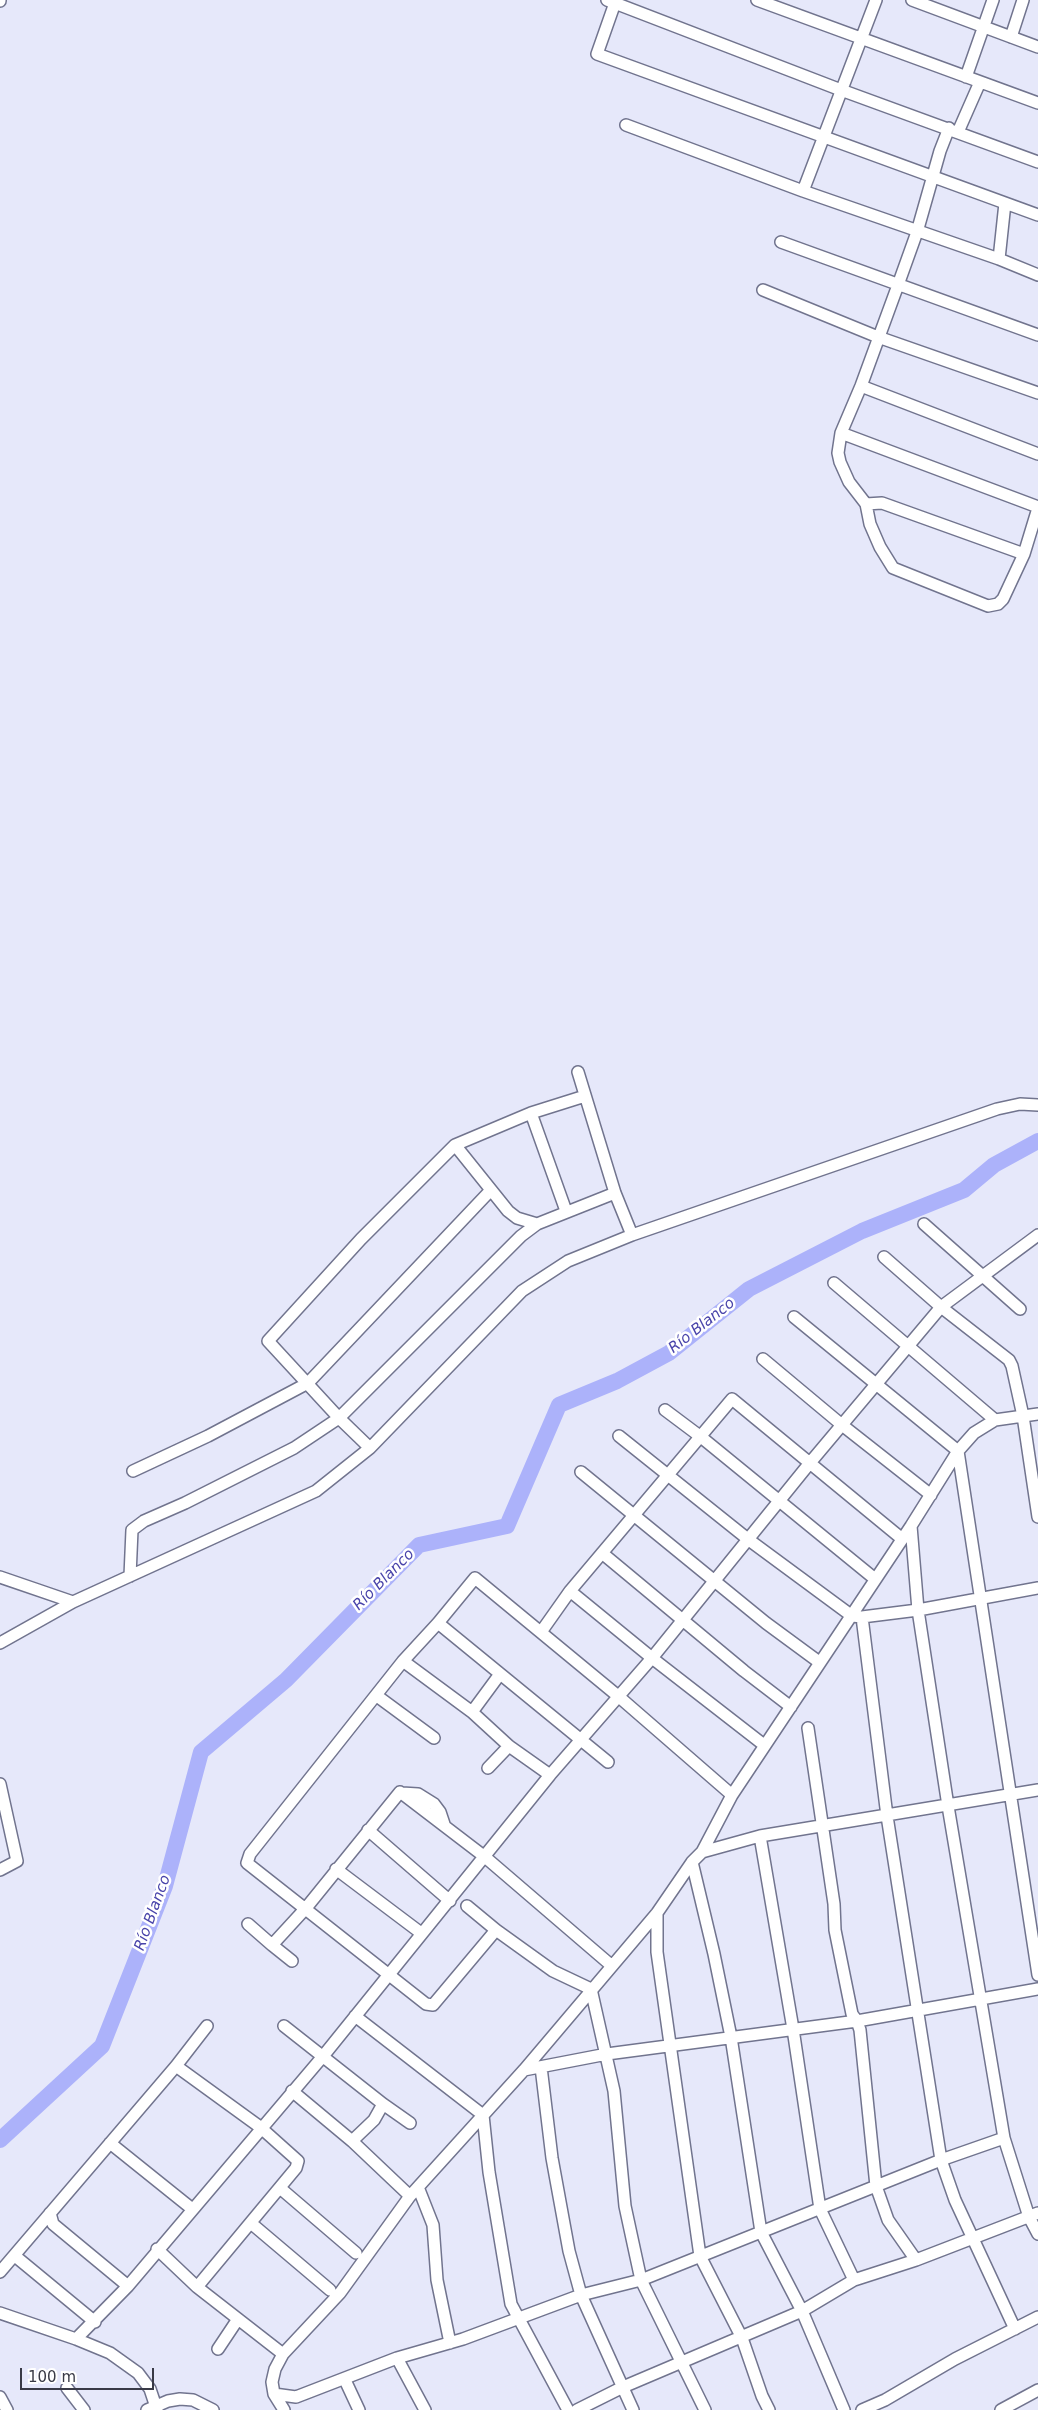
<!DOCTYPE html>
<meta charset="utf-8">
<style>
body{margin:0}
#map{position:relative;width:1038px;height:2410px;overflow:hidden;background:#e6e8fa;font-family:"DejaVu Sans",sans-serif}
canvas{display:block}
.scale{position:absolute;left:20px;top:2368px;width:134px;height:22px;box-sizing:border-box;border:2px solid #393a46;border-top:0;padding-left:6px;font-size:15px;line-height:18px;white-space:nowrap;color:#393a46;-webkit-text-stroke:4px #fff;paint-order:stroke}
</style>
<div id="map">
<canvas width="1038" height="2410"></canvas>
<div class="scale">100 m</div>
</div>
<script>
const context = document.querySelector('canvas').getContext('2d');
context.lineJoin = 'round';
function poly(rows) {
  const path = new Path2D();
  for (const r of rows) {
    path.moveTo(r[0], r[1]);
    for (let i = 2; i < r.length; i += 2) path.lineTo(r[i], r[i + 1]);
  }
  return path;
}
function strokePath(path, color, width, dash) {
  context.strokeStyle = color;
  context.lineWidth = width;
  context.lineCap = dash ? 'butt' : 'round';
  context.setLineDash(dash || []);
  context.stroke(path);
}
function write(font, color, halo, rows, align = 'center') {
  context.font = font + ' "DejaVu Sans",sans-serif';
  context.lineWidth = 5;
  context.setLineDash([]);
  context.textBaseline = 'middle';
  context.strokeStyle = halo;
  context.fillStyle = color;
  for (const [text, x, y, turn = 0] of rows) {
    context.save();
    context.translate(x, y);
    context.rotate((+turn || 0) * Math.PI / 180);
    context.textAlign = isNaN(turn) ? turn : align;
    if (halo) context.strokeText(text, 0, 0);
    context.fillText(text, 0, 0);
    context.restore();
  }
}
const river = poly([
 [0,2140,102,2046,165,1886,201,1752,286,1680,419,1545,507,1526,559,1405,617,1381,669,1353,749,1289,862,1231,964,1190,994,1165,1038,1141]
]);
const minor = poly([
 [607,0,841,90,1038,162],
 [616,0,597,54,1038,215],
 [757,0,1038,103],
 [912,0,1038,47],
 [0,1,0,0],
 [1011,37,1023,0],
 [966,77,993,0],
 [626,125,803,191,999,259,1038,275],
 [949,128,940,151,917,232,898,285,861,386,841,433,838,453,840,462,849,482,866,504,870,524,880,547,893,568,988,606,998,604,1003,599,1024,554,1038,508],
 [958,132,980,82],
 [803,191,876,0],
 [781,242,1038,335],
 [999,259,1005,203],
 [763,290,878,337,1038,393],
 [861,386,1038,454],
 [841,433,1038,507],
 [866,504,882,503,1024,554],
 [578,1072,615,1193,632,1235],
 [531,1113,566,1211],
 [455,1145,508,1211,517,1218,537,1224],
 [924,1224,1020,1309],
 [884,1257,941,1307,1009,1360,1012,1366,1023,1416,1038,1517],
 [834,1283,995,1420],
 [794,1317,958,1451,1038,1975],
 [763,1359,842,1425,931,1495],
 [665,1410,701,1437,875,1579],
 [619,1436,749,1540,852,1616,862,1617,918,1610,1038,1588],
 [370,1448,339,1418,268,1341,361,1239,455,1145,531,1113,585,1096],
 [133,1471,208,1436,308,1383,490,1191],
 [581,1472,766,1623,819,1662],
 [911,1526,918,1610,948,1806,1004,2138,1029,2217,1038,2234],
 [602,1553,744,1671,791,1707],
 [130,1576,132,1530,144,1521,185,1503,294,1448,339,1418,521,1236,537,1224,615,1193],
 [0,1577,73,1602],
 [570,1591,652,1658,764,1745],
 [862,1617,887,1816,941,2160,955,2200,1015,2329],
 [438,1623,608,1762],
 [541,1632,570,1591,732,1399,901,1538],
 [0,1643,73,1602,316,1491,370,1448,522,1291,568,1261,632,1235,997,1109,1020,1104,1038,1105],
 [403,1661,472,1712,509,1746,550,1775],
 [377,1696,434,1738],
 [472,1712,500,1674],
 [808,1728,834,1904,835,1930,852,2014,857,2021,860,2030,876,2186,888,2220,916,2260],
 [488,1768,509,1746],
 [0,1784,17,1861,0,1870],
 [400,1792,485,1857,612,1966],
 [402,1793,418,1794,434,1804,440,1812,444,1824],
 [368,1830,450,1901],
 [760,1836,793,2029,820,2209,854,2280],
 [702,1852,760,1836,1038,1790],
 [692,1862,714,1954,731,2037,761,2232,802,2311,844,2410],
 [336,1869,421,1933],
 [467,1906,496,1930],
 [657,1913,657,1952,700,2256,742,2338,762,2396,769,2410],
 [248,1924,272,1945],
 [292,1961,272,1945,306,1908,400,1792],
 [355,2016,483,2115,489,2172,511,2304,568,2410],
 [284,2026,383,2104,374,2120,352,2141,410,2196],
 [541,2067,552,2158,569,2251,581,2295,633,2410],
 [524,2070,607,2054,857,2021,1038,1989],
 [292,2091,352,2141],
 [383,2104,410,2123],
 [110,2143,191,2208],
 [418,2187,433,2225,437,2280,450,2343],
 [280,2188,356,2253],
 [50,2213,53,2224,128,2286],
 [252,2224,330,2290],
 [157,2249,197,2287,296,2168,298,2161,260,2127,176,2066],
 [15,2256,95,2322],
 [0,2272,176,2066,207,2026],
 [197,2287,283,2354],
 [0,2313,76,2339,110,2353,138,2373,150,2389,157,2410],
 [76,2339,128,2286,324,2055,550,1775,652,1658,809,1464,941,1307,1038,1235],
 [218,2349,238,2319],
 [397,2358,425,2410],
 [345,2380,359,2410],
 [67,2388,84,2410],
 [274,2394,296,2397,397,2358,463,2339,581,2295,641,2280,941,2160,1004,2138],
 [0,2397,7,2410],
 [147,2410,168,2401,180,2399,193,2400,213,2410],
 [284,2410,274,2394,272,2382,275,2369,283,2354,340,2293,410,2196,524,2070,657,1913,692,1862,702,1852,732,1795,911,1526,958,1451,974,1433,995,1420,1038,1414],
 [577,2410,623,2387,802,2311,854,2280,916,2260,1038,2213],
 [705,2410,641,2280,625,2206,614,2091,591,1989,553,1971,496,1930,433,2005,426,2004,247,1863,250,1854,403,1661,438,1623,475,1578,618,1696,732,1795],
 [862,2410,885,2400,955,2359,1038,2317],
 [1001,2410,1038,2390]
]);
const waterNames = [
 ["Río Blanco",702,1326,-38],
 ["Río Blanco",384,1580,-45],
 ["Río Blanco",153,1913,-70]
];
strokePath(river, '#acb2fa', 16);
strokePath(minor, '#71748e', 14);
strokePath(minor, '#fff', 11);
write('italic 15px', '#4944aa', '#fff', waterNames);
</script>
